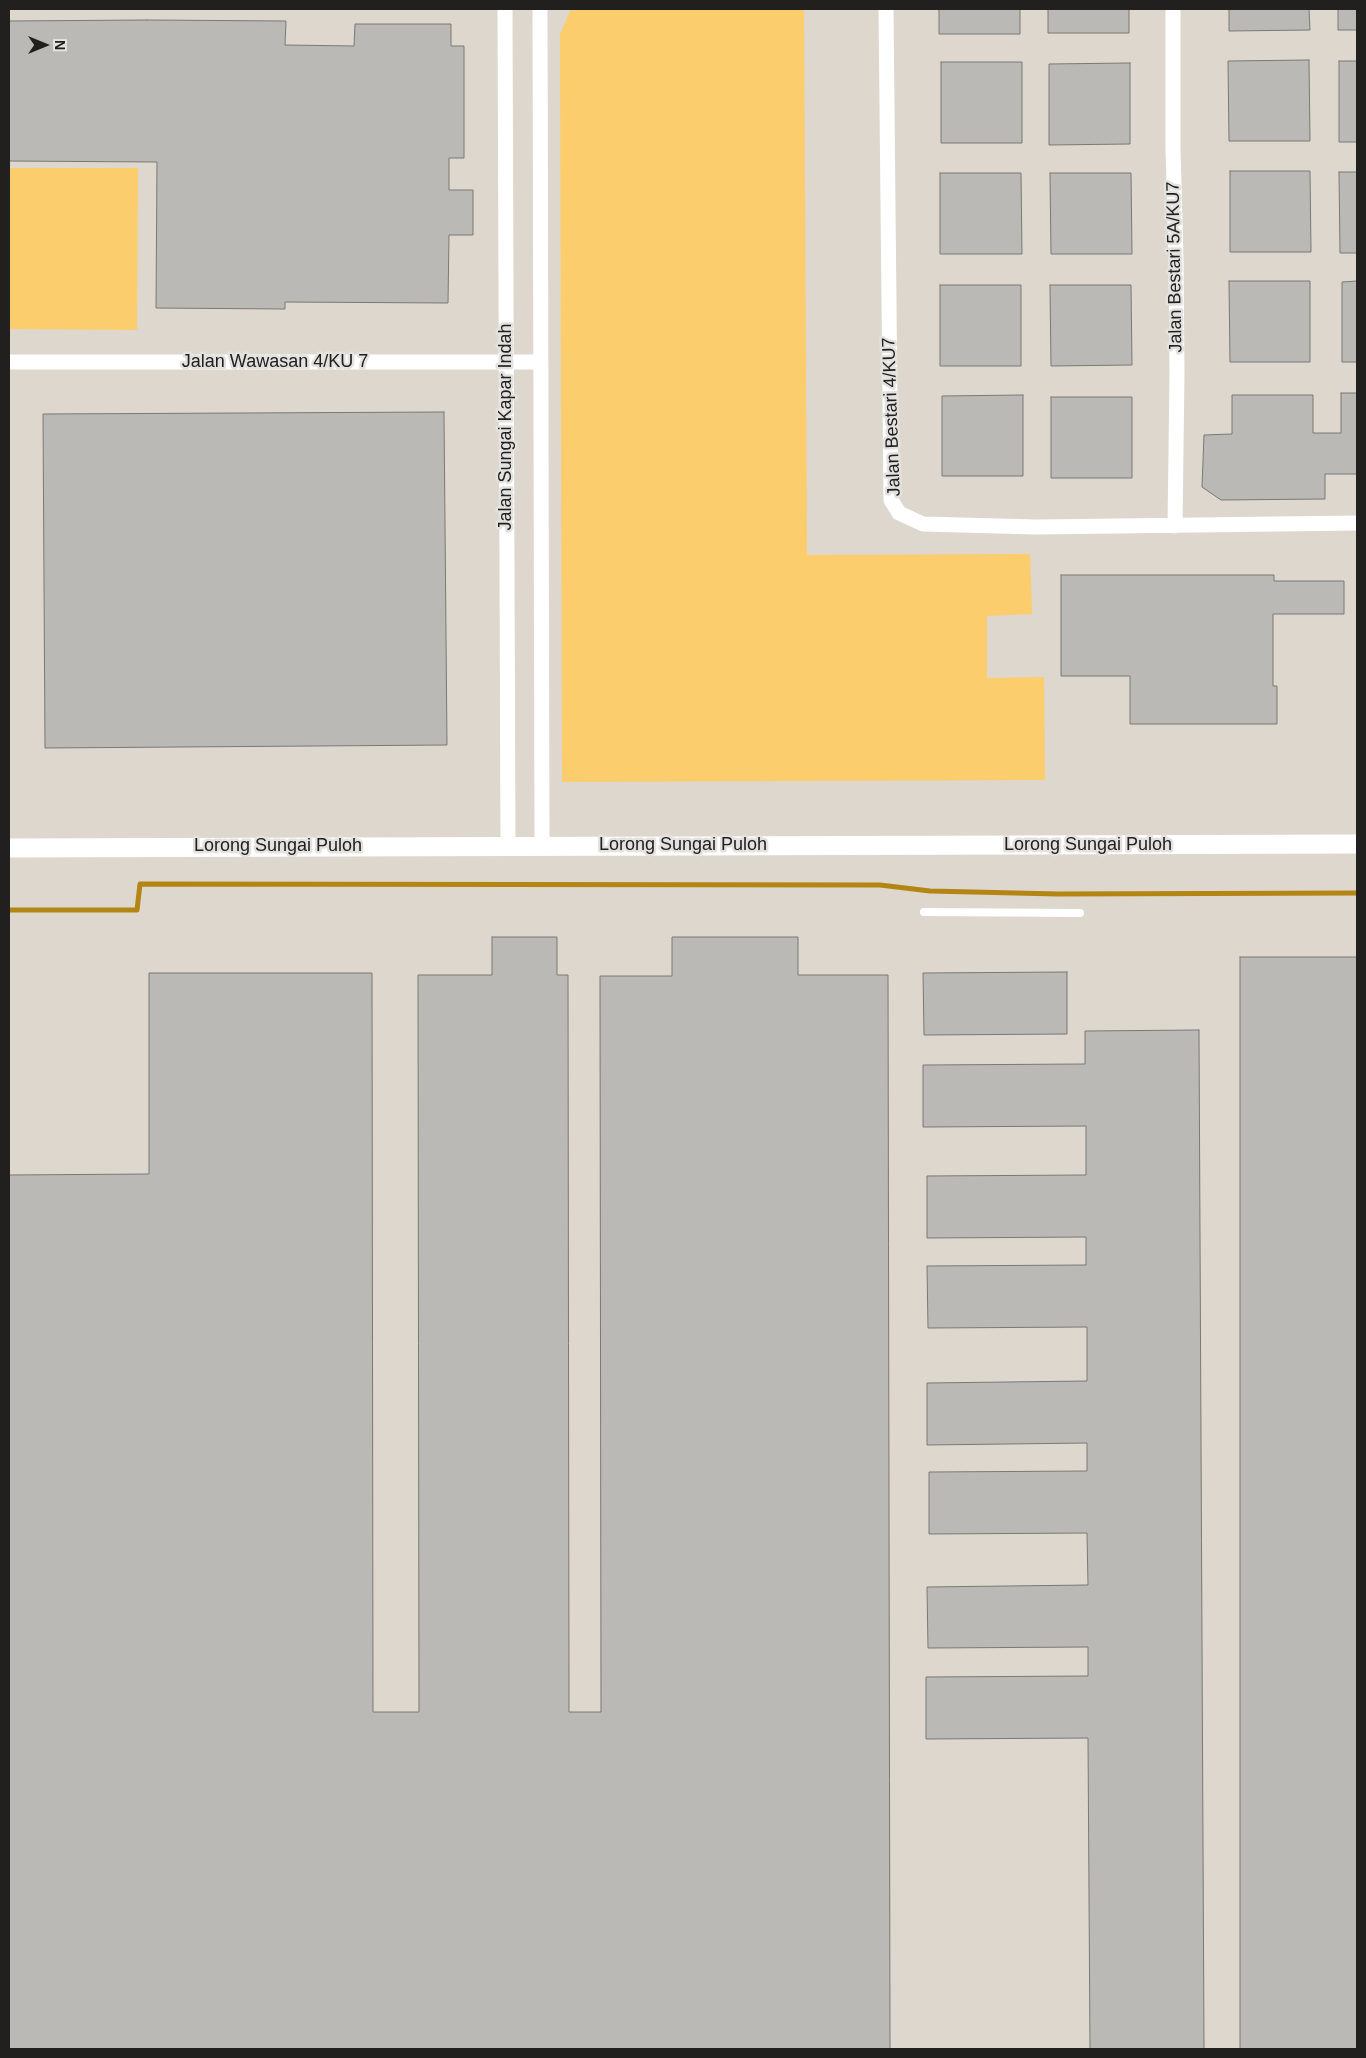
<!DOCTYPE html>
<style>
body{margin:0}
#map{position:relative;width:1366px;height:2058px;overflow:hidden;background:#e4e2de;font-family:Helvetica,sans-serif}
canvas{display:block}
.frame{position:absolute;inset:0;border:10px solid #21201f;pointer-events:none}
.north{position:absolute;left:20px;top:20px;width:50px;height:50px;-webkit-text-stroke:4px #e4e2de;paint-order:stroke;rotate:90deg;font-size:14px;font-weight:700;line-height:20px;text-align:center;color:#21201f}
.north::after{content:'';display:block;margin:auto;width:18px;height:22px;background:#21201f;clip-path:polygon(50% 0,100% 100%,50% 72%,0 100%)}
</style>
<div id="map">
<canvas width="1366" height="2058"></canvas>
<div class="frame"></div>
<div class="north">N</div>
</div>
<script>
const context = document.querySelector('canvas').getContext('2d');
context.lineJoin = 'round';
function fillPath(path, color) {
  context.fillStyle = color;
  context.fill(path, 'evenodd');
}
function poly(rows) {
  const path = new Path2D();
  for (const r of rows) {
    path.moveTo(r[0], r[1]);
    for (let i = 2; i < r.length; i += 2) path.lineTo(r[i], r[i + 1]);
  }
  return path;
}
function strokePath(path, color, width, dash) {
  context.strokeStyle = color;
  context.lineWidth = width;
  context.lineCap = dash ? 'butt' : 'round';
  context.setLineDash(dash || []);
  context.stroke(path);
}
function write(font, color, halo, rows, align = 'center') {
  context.font = font + ' Helvetica,sans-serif';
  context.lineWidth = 5;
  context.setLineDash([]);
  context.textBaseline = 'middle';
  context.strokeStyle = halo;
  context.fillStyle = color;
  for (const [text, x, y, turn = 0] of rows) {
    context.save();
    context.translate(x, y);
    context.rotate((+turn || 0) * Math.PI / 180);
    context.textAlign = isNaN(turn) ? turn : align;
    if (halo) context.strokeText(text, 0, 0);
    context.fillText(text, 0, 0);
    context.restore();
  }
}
const built = poly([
 [9,9,1357,9,1357,2049,9,2049]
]);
const green = poly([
 [571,9,804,9,807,555,1030,554,1032,614,987,616,987,678,1044,677,1045,780,562,782,560,34],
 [9,168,138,168,137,330,9,329]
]);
const stream = poly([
 [9,910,137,910,140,884,880,885,930,891,1058,894,1357,893]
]);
const building = poly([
 [939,9,1020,9,1020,34,939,34,939,9],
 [1048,9,1129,9,1129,33,1048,33,1048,9],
 [1229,9,1309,9,1310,30,1229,31,1229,9],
 [1338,9,1357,9,1357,30,1338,30,1338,9],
 [147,20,286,21,285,45,354,46,355,24,451,24,451,46,464,46,464,158,449,158,449,190,473,190,473,235,449,235,448,303,285,302,285,309,156,308,157,162,9,161,9,21,147,20],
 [1309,60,1310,141,1229,141,1228,61,1309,60],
 [1339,61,1357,61,1357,142,1339,142,1339,61],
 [941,62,1022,62,1022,143,941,143,941,62],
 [1130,63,1130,144,1049,145,1049,64,1130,63],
 [1230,171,1310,171,1311,252,1230,252,1230,171],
 [1339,172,1357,172,1357,253,1340,253,1339,172],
 [940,173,1021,173,1022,254,940,254,940,173],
 [1050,173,1131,173,1132,254,1051,254,1050,173],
 [1229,281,1310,281,1310,362,1230,362,1229,281],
 [1357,281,1357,362,1342,362,1342,282,1357,281],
 [940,285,1021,285,1021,366,940,366,940,285],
 [1050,285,1131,285,1132,365,1051,366,1050,285],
 [1341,393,1357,393,1357,474,1325,474,1325,499,1221,500,1202,487,1204,435,1232,434,1232,395,1313,395,1313,433,1341,433,1341,393],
 [1023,395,1023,476,942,476,942,396,1023,395],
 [1051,397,1132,397,1132,478,1051,478,1051,397],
 [444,412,447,745,45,748,43,414,444,412],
 [1061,575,1274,575,1274,581,1344,581,1344,614,1273,614,1273,686,1277,686,1277,724,1130,724,1130,676,1061,676,1061,575],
 [492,937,557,937,557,975,568,975,569,1712,601,1712,600,976,672,976,672,937,798,937,798,975,888,975,890,2049,9,2049,9,1175,149,1174,149,973,372,973,373,1712,419,1712,418,975,492,975,492,937],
 [1240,957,1357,957,1357,2049,1240,2049,1240,957],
 [1067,972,1067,1034,924,1035,923,973,1067,972],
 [1199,1030,1204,2049,1090,2049,1088,1738,926,1739,926,1677,1088,1676,1088,1647,928,1648,927,1587,1088,1585,1087,1533,929,1534,929,1472,1087,1471,1087,1443,927,1445,927,1383,1087,1381,1087,1327,928,1328,927,1266,1086,1265,1086,1237,927,1238,927,1176,1086,1175,1086,1126,923,1127,923,1065,1085,1064,1085,1031,1199,1030]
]);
const service = poly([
 [924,912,1080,913]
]);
const minor = poly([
 [505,9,508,846],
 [540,9,542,846],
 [886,9,891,500,899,513,923,524,1036,527,1357,523],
 [1173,9,1173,148,1176,259,1177,373,1175,526],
 [9,362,540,362]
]);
const tertiary = poly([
 [9,848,1357,844]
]);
const streetNames = [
 ["Jalan Bestari 5A/KU7",1175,267,-91],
 ["Jalan Wawasan 4/KU 7",275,362],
 ["Jalan Bestari 4/KU7",892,417,-92],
 ["Jalan Sungai Kapar Indah",506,427,-90],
 ["Lorong Sungai Puloh",683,845],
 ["Lorong Sungai Puloh",1088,845],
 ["Lorong Sungai Puloh",278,846]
];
fillPath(built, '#ddd7cd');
fillPath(green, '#fccd6d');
strokePath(stream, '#b38512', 5);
fillPath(building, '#bbb9b5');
strokePath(building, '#7b7976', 1);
strokePath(service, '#fff', 8);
strokePath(minor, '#fff', 15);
strokePath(tertiary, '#fff', 19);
write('18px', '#21201f', '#e4e2de', streetNames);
</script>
